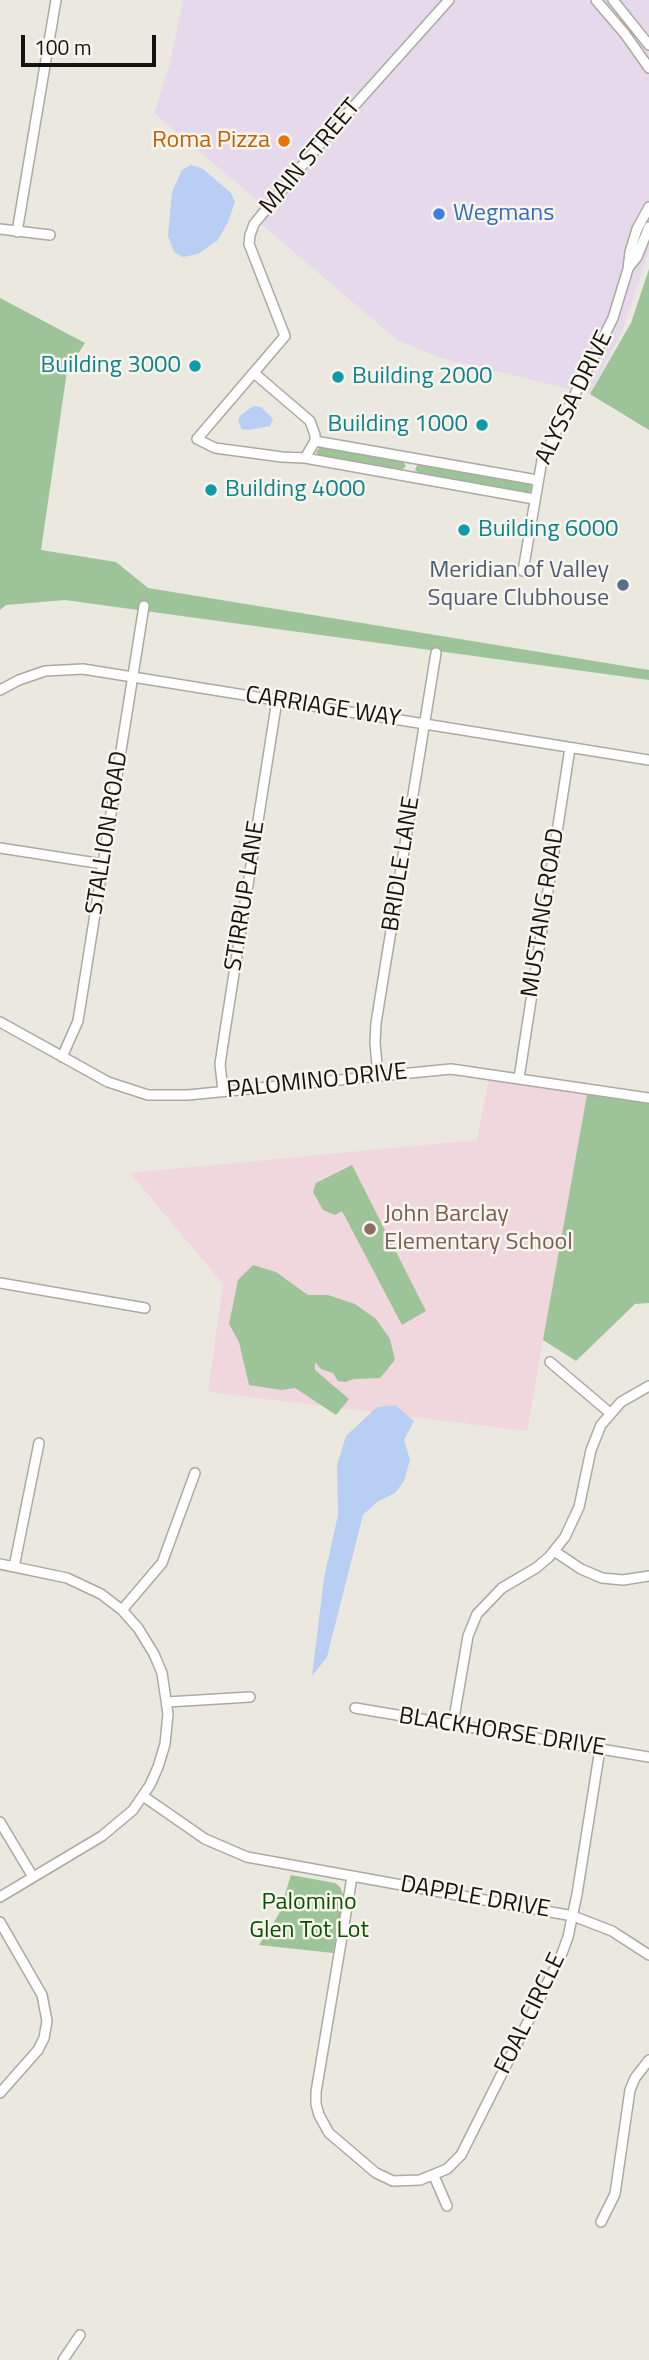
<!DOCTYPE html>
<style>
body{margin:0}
#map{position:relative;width:649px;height:2360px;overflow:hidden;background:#ebe8e0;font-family:"Titillium Web",sans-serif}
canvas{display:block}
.scale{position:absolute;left:21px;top:35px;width:135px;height:32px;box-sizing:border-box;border:4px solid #141310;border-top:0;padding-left:9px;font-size:21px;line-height:24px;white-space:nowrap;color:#141310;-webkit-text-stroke:5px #f8f5ed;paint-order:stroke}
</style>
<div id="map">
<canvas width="649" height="2360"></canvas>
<div class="scale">100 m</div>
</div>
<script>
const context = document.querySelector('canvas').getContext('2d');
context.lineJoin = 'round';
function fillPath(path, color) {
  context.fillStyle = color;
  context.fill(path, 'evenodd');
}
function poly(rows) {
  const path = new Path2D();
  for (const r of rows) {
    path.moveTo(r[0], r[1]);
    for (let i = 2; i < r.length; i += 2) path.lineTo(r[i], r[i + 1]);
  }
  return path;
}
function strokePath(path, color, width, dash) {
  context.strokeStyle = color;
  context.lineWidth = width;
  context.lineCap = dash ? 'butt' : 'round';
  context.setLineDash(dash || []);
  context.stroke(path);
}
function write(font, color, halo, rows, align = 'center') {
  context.font = font + ' "Titillium Web",sans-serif';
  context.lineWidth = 5;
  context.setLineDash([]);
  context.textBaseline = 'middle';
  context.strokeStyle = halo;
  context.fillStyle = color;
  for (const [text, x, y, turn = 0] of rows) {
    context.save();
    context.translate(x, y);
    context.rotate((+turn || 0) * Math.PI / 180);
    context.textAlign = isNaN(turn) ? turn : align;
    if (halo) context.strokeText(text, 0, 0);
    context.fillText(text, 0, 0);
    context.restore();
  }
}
const commercial = poly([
 [183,0,649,0,649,251,622,332,590,394,441,358,397,340,261,224,271,212,154,113,170,63]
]);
const education = poly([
 [490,1073,588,1089,527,1431,208,1392,223,1284,130,1173,477,1140]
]);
const green = poly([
 [649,269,649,430,590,394,631,323],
 [0,298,85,343,67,371,41,550,116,562,148,588,649,670,649,680,65,600,6,605,0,610],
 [321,446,402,460,406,466,401,471,320,457,316,452],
 [418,463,527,481,532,487,531,491,525,493,421,475,415,470],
 [588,1089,649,1098,649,1303,635,1304,576,1361,543,1340],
 [352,1165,426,1311,402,1325,342,1211,335,1215,323,1210,313,1192,316,1183],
 [253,1265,276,1272,308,1295,328,1295,355,1304,376,1319,390,1339,395,1360,380,1378,354,1379,345,1382,338,1381,333,1373,321,1369,315,1362,315,1370,349,1399,336,1415,295,1388,282,1390,249,1385,239,1342,229,1324,238,1280],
 [291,1875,335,1883,340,1887,344,1897,333,1953,259,1945,279,1914]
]);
const water = poly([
 [191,165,203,169,231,193,235,202,228,222,218,240,198,254,183,257,174,252,168,236,172,192,182,170],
 [253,406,261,407,273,419,270,426,248,430,242,429,238,421,240,416],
 [395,1405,414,1421,404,1440,410,1460,404,1481,395,1493,377,1502,363,1515,327,1657,312,1676,324,1578,338,1515,337,1465,346,1436,377,1407]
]);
const minor = poly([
 [449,0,320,144,254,224,250,235,249,244,285,336,197,439,215,448,282,457,305,458,534,499],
 [596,0,625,34,649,68],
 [613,0,649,45],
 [0,229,50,235],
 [17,232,56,0],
 [629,267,637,257,649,227],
 [254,373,310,421,315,435,315,441,305,458],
 [315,441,537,480],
 [523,571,542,460,613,318,628,269,630,252,637,229,649,207],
 [0,690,19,680,45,671,83,669,649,760],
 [0,848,103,864],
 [0,1022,108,1082,148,1095,188,1095,451,1069,649,1098],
 [62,1057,78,1021,144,606],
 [378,1075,375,1043,376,1023,436,653],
 [519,1078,570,748],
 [223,1091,220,1064,225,1031,277,700],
 [0,1283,145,1308],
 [550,1362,610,1413],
 [554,1551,581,1569,602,1578,623,1580,649,1576],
 [0,1564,67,1578,101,1594,122,1610,138,1628,154,1654,162,1673,168,1714,165,1744,158,1767,150,1785,133,1810,102,1836,0,1897],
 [14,1567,39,1443],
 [122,1610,162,1563,195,1473],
 [167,1702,250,1697],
 [355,1708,649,1757],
 [453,1724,468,1636,477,1614,502,1588,536,1568,549,1557,565,1537,579,1507,591,1450,601,1425,621,1402,649,1386],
 [143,1796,205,1839,247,1857,573,1916,612,1931,649,1955],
 [0,1822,33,1877],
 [352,1877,316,2092,316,2104,319,2115,329,2133,376,2173,393,2181,420,2180,447,2169,461,2155,561,1956,568,1937,577,1894,600,1749],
 [0,1922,42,1995,47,2021,44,2038,38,2050,0,2093],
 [434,2176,447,2206],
 [601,2222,615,2194,630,2090,635,2078,649,2060],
 [63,2360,80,2335]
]);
const markers = [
 [284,141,7,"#e8710a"],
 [439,214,7,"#3f7fe0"],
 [195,366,7,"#0f9aa8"],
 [338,377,7,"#0f9aa8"],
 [482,425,7,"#0f9aa8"],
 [211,490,7,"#0f9aa8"],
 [464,530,7,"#0f9aa8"],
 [623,585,7,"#5c6f8a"],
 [370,1229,7,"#8d6e63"]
];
const foodNames = [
 ["Roma Pizza",270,141]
];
const streetNames = [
 ["MAIN STREET",311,157,-50],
 ["ALYSSA DRIVE",575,398,-64],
 ["CARRIAGE WAY",323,708,9],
 ["STALLION ROAD",108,833,-81],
 ["BRIDLE LANE",402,864,-81],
 ["STIRRUP LANE",246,896,-81],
 ["MUSTANG ROAD",544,913,-81],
 ["PALOMINO DRIVE",317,1082,-6],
 ["BLACKHORSE DRIVE",502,1733,9],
 ["DAPPLE DRIVE",475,1898,10],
 ["FOAL CIRCLE",531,2014,-64]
];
const shopNames = [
 ["Wegmans",453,214]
];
const cultureNames = [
 ["Building 3000",181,366,"right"],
 ["Building 2000",352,377],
 ["Building 1000",468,425,"right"],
 ["Building 4000",225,490],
 ["Building 6000",478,530]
];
const serviceNames = [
 ["Meridian of Valley",609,571],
 ["Square Clubhouse",609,599]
];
const educationNames = [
 ["John Barclay",384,1215],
 ["Elementary School",384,1243]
];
const parkNames = [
 ["Palomino",309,1903],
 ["Glen Tot Lot",309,1931]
];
fillPath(commercial, '#e6d9ec');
fillPath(education, '#f0d7de');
fillPath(green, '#9dc398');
fillPath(water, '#b9cef3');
strokePath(minor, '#aca9a1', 12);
strokePath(minor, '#fff', 9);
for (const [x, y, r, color] of markers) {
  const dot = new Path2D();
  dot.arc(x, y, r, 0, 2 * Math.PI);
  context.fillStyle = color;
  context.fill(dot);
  strokePath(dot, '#f8f5ed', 2.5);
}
write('24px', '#c56008', '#f8f5ed', foodNames, 'right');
write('24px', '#141310', '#f8f5ed', streetNames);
write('24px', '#366cbe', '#f8f5ed', shopNames, 'left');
write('24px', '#0d838f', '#f8f5ed', cultureNames, 'left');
write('24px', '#4e5e75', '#f8f5ed', serviceNames, 'right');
write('24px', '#785e54', '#f8f5ed', educationNames, 'left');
write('24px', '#075000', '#f8f5ed', parkNames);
</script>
